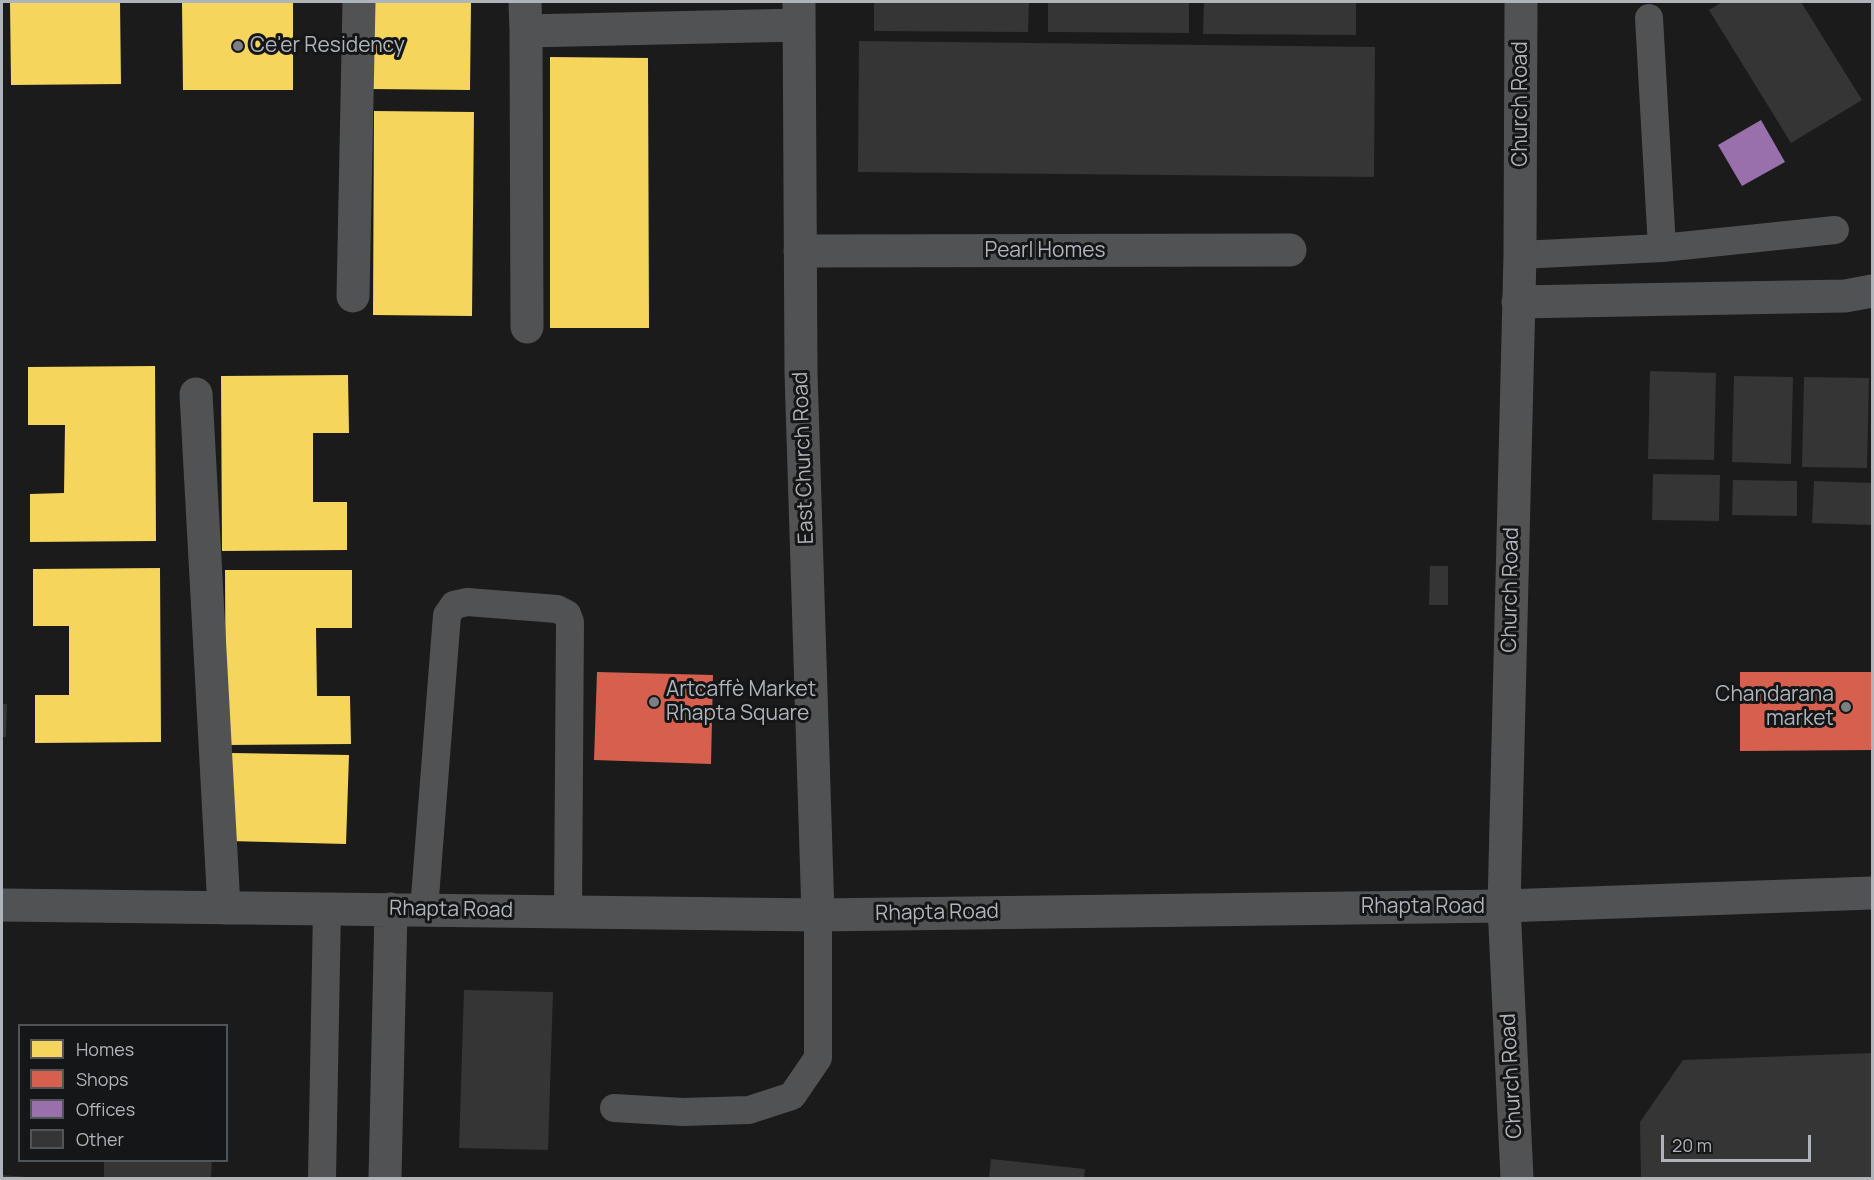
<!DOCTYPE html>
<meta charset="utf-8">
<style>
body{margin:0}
#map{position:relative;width:1874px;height:1180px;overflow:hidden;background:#1b1b1b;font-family:Manrope,sans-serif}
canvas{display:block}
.frame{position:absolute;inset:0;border:3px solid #aeb4ba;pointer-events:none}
.legend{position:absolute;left:18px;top:1024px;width:210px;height:138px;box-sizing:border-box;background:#151617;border:2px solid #525558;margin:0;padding:8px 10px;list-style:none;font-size:18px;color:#aeb4ba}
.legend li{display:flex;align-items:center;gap:12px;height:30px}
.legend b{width:30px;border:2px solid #525558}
.scale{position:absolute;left:1661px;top:1135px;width:150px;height:27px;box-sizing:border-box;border:3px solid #aeb4ba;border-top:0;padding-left:8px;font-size:18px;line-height:21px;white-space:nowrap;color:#aeb4ba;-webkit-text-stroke:4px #151617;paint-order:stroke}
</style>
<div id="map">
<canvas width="1874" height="1180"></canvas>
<div class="frame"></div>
<ul class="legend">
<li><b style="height:16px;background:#f6d55c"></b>Homes</li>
<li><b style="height:16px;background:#d6604d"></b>Shops</li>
<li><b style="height:16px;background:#9970ab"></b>Offices</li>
<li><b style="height:16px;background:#353536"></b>Other</li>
</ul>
<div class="scale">20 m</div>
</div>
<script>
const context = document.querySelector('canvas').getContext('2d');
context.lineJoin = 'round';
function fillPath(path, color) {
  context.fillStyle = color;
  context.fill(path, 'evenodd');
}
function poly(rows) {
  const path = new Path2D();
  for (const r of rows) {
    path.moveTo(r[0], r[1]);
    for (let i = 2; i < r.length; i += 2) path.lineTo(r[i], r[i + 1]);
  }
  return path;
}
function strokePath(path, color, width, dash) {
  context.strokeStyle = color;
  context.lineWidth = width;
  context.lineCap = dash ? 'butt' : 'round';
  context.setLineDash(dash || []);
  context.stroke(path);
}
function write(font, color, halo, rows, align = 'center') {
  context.font = font + ' Manrope,sans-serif';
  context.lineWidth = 6;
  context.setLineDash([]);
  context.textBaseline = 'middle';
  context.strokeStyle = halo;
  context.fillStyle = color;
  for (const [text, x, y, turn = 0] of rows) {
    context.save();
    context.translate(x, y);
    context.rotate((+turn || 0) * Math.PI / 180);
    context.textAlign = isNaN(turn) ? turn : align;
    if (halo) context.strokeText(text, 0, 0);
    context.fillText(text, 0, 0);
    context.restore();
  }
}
const homes = poly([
 [10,2,120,2,121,84,11,85],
 [182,2,293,2,293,90,183,90],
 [372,2,471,2,470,90,371,89],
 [550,57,648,58,649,328,550,328],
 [374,111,474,112,472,316,373,315],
 [155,366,156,541,30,542,30,494,64,493,65,425,28,425,28,367],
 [348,375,349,433,313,433,313,502,347,502,347,550,222,551,221,376],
 [160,568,161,742,35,743,35,695,69,695,69,626,33,626,33,569],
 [225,570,352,570,352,628,316,628,317,696,350,696,351,744,226,745],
 [232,753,349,755,346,844,229,841]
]);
const shops = poly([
 [597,672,713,675,711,764,594,760],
 [1740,672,1872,672,1872,750,1740,751]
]);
const offices = poly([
 [1761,120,1785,162,1742,186,1718,145]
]);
const building = poly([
 [874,2,1029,2,1028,32,874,31],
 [1048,2,1189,2,1189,33,1048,32],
 [1204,2,1356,2,1356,35,1203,34],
 [1722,2,1801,2,1862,100,1791,143,1709,10],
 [859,41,1375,47,1374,177,858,172],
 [1650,371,1716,373,1714,460,1648,459],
 [1734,376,1793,377,1791,464,1732,462],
 [1804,377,1869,378,1867,468,1802,467],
 [1653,474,1720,475,1719,521,1652,520],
 [1733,480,1797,481,1797,516,1732,515],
 [1814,481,1872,483,1872,525,1812,523],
 [1430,566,1448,566,1448,605,1429,605],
 [2,704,7,704,6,737,2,737],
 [464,990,553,992,548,1150,459,1148],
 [1872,1053,1872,1178,1641,1178,1640,1122,1683,1060],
 [991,1159,1085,1169,1084,1178,989,1178],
 [104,1160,212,1160,211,1178,104,1178],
 [2,1175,27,1177,27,1178,2,1178]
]);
const lane = poly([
 [1662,248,1835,230],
 [1520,255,1662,248,1649,18],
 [424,910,447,615,454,605,467,602,557,609,567,614,570,622,568,911],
 [614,1108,683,1112,749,1110,792,1096,818,1058,818,915],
 [322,1178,327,909]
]);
const street = poly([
 [525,2,526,31],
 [799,2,801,373,818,915],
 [800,251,1290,250],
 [353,296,359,2],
 [1518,302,1845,296,1872,291],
 [527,327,526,31,799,25],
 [196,394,224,908],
 [2,905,818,915,1504,906,1872,893],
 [385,1178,391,909],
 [1517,1178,1504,906,1520,255,1521,2]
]);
const markers = [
 [238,46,6,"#7b7e82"],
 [654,702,6,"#7b7e82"],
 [1846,707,6,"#7b7e82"]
];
const poiNames = [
 ["Ce'er Residency",250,46],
 ["Artcaffè Market",666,690],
 ["Rhapta Square",666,714],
 ["Chandarana",1834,695,"right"],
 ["market",1834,719,"right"]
];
const streetNames = [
 ["Church Road",1521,104,-90],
 ["Pearl Homes",1045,251],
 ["East Church Road",804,458,-92],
 ["Church Road",1511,590,-89],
 ["Rhapta Road",1423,907],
 ["Rhapta Road",451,910,1],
 ["Rhapta Road",937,913,-1],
 ["Church Road",1512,1076,-93]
];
fillPath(homes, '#f6d55c');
fillPath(shops, '#d6604d');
fillPath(offices, '#9970ab');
fillPath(building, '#353536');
strokePath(lane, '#505254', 28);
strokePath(street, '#505254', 33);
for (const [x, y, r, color] of markers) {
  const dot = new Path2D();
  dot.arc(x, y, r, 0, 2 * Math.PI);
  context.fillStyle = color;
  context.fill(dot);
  strokePath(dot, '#151617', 2);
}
write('21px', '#aeb4ba', '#151617', poiNames, 'left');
write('21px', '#aeb4ba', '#151617', streetNames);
</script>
